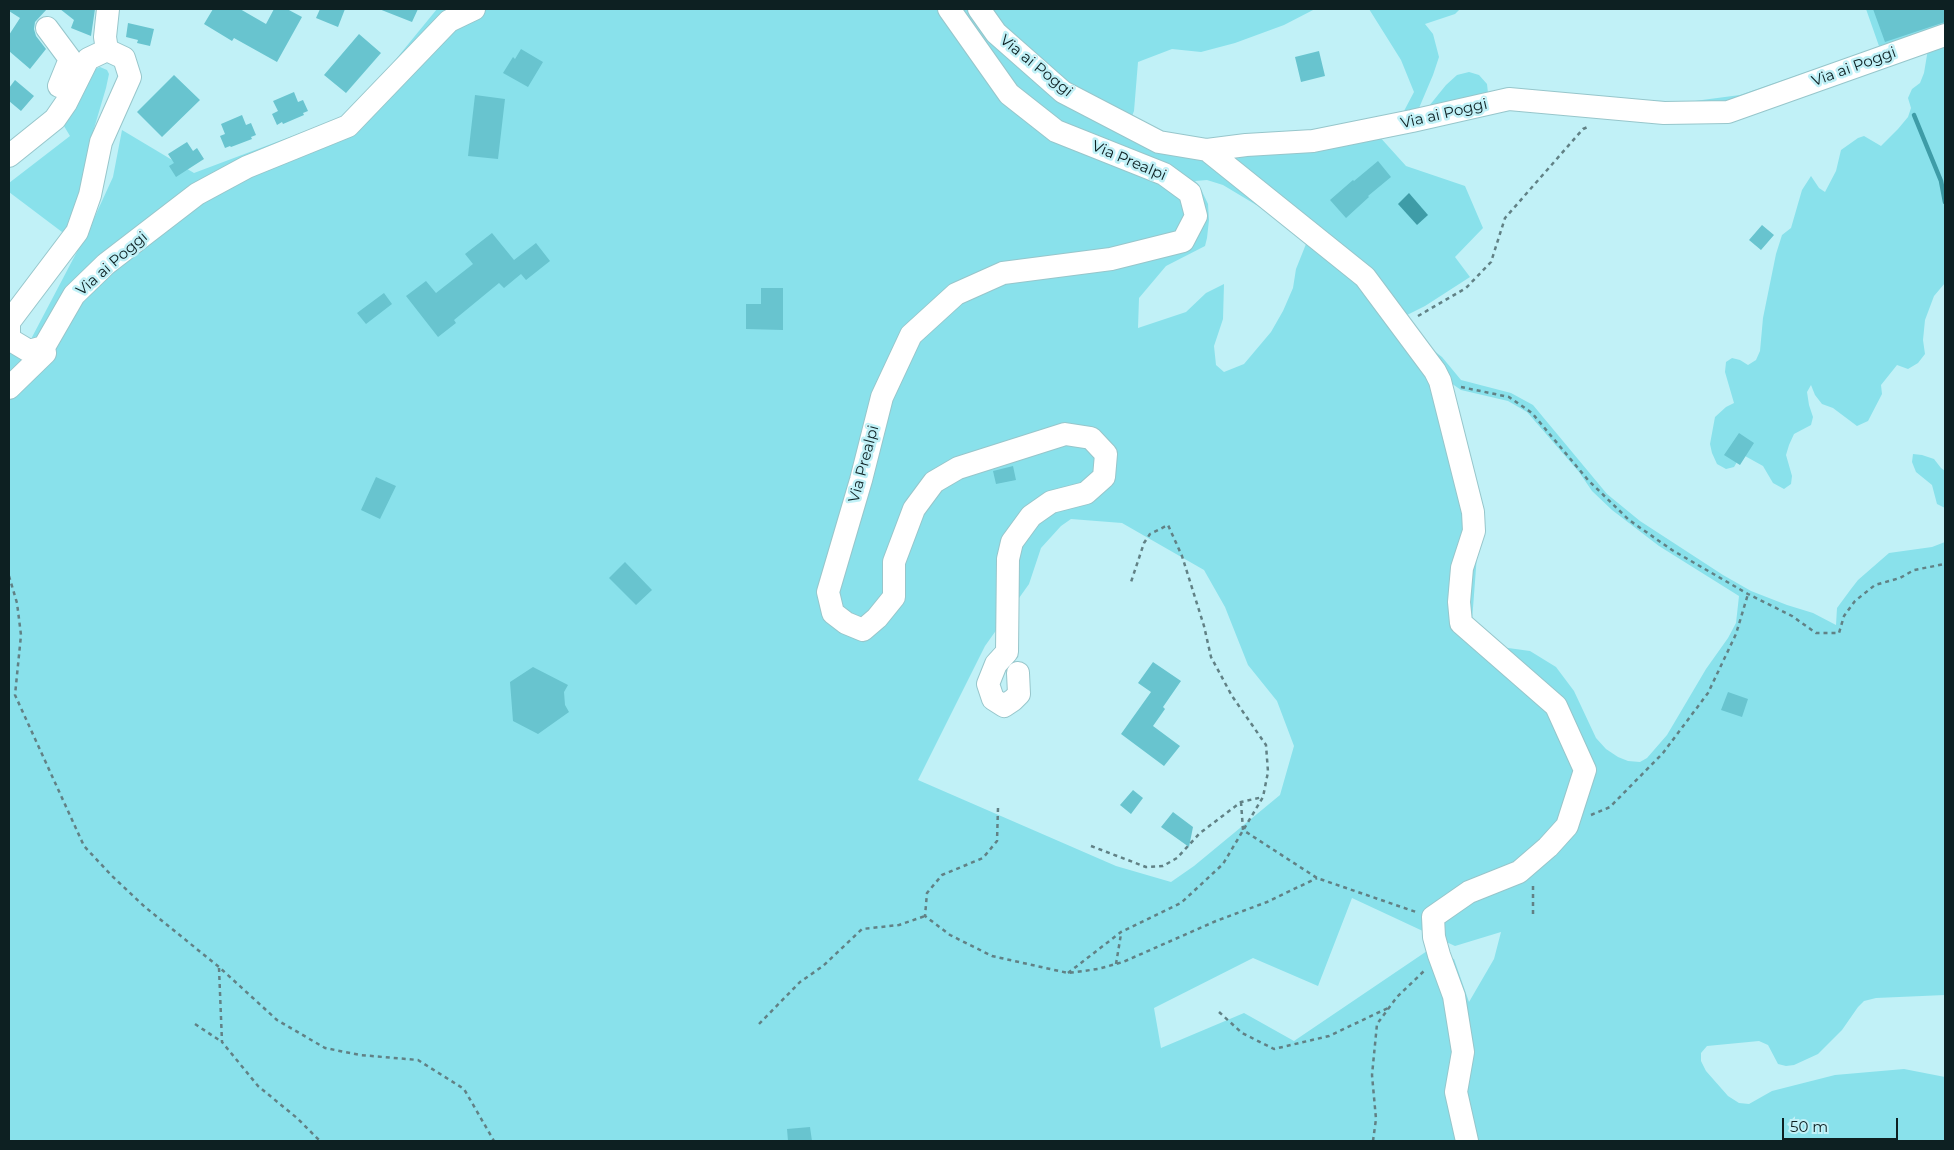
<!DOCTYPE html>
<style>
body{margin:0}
#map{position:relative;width:1954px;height:1150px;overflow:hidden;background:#c1f1f7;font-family:Montserrat,sans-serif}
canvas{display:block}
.frame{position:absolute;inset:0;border:10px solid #0d2022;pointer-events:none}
.scale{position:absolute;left:1782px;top:1118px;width:116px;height:22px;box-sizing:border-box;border:2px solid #0d2022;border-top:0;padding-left:6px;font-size:15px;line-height:18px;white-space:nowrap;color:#0d2022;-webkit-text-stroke:4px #c1f1f7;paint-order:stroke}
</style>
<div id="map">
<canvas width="1954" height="1150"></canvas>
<div class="frame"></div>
<div class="scale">50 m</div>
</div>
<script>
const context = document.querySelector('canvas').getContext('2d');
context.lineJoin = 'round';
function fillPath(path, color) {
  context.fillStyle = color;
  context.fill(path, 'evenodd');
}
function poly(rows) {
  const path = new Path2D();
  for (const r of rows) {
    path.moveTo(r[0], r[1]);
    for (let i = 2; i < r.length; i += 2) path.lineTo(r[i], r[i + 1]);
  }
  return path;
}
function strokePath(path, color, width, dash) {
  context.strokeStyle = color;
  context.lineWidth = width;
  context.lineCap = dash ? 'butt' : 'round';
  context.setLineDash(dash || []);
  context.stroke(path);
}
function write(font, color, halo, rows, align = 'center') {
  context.font = font + ' Montserrat,sans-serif';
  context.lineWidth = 5;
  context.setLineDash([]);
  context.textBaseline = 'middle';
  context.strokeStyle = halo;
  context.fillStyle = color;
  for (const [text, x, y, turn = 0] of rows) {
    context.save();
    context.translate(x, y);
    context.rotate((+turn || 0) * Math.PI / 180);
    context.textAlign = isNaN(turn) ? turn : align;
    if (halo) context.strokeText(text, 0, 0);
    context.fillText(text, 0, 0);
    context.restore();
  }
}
const green = poly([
 [437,9,1315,9,1284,25,1235,43,1201,52,1172,49,1138,62,1134,111,1130,121,1161,134,1197,140,1306,133,1404,111,1414,92,1401,60,1369,9,1460,9,1455,14,1425,24,1433,34,1439,57,1433,75,1419,108,1429,106,1446,85,1457,75,1469,72,1479,75,1487,84,1488,93,1687,102,1740,95,1881,46,1879,46,1866,9,1945,9,1945,283,1934,296,1925,320,1923,340,1925,354,1918,363,1908,369,1897,365,1881,385,1882,394,1868,421,1857,426,1833,408,1822,404,1815,395,1811,385,1807,392,1809,405,1813,417,1811,425,1794,434,1789,445,1786,455,1792,476,1791,484,1784,489,1773,483,1763,466,1745,456,1737,462,1734,467,1726,469,1717,464,1712,453,1710,444,1715,417,1726,407,1734,403,1725,372,1726,362,1732,358,1740,360,1748,365,1756,360,1760,351,1763,318,1776,254,1782,235,1791,228,1802,190,1811,176,1819,188,1825,192,1836,171,1841,150,1858,138,1864,136,1881,146,1898,129,1908,117,1911,108,1908,98,1912,89,1920,83,1924,73,1928,49,1774,101,1504,108,1378,135,1406,166,1465,186,1483,228,1455,257,1470,277,1425,306,1405,316,1433,350,1442,357,1461,380,1511,393,1533,405,1607,494,1640,521,1723,575,1751,591,1787,605,1813,613,1836,625,1837,608,1851,589,1858,580,1889,553,1932,547,1945,542,1945,995,1876,998,1864,1001,1858,1007,1842,1030,1818,1054,1794,1065,1786,1066,1778,1064,1768,1045,1759,1041,1707,1046,1701,1053,1701,1061,1706,1071,1728,1096,1739,1103,1749,1104,1772,1091,1835,1075,1904,1069,1945,1077,1945,1141,9,1141,9,335,30,341,91,225,113,177,122,130,194,173,351,114],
 [1207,180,1223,185,1268,212,1306,244,1296,269,1293,288,1283,311,1271,332,1244,364,1224,372,1216,365,1214,346,1223,319,1224,284,1206,293,1186,312,1138,328,1139,298,1166,266,1205,246,1207,238,1209,220,1208,204,1199,185,1195,181],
 [1451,383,1461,390,1508,401,1527,412,1579,472,1592,491,1612,510,1659,546,1739,596,1736,623,1728,638,1706,669,1667,735,1647,758,1640,762,1628,761,1618,757,1606,749,1596,738,1574,691,1556,667,1530,651,1501,647,1472,621,1477,555],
 [1071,519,1122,523,1204,570,1225,607,1248,665,1277,701,1294,746,1280,795,1194,866,1171,882,1116,866,918,780,985,646,1029,584,1041,548,1061,526],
 [1352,898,1455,946,1501,932,1494,959,1469,1002,1454,959,1427,951,1294,1041,1244,1013,1161,1048,1154,1008,1253,958,1318,986],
 [100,67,107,70,109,74,106,88,90,142,80,204,66,235,9,192,9,183,70,136,64,126,93,70],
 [1913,454,1922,455,1934,459,1941,468,1945,471,1945,508,1937,504,1932,485,1916,472,1912,462]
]);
const water = poly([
 [1409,193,1428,215,1417,225,1398,204]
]);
const stream = poly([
 [1914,115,1941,181,1945,202]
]);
const building = poly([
 [9,9,47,9,35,22,34,29,36,36,46,49,30,69,9,51,9,35,20,18,9,11],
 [60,9,95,9,91,36,71,28,74,20],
 [213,9,240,9,266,24,274,9,287,9,302,17,277,62,234,38,232,41,204,24],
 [320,9,345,9,338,27,316,18],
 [379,9,418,9,412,22],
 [1873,9,1945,9,1945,22,1885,42],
 [128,23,154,29,150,46,137,43,138,40,126,37],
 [359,34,381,53,346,93,324,75],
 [521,49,543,62,528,87,503,73,513,57,515,59],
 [1319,51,1325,76,1301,82,1295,57],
 [174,75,200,100,162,137,137,112],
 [15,80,34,96,21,111,9,101,9,88],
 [294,92,298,102,303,100,308,111,303,113,304,115,283,124,282,122,277,125,272,114,278,111,273,101],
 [475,95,505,99,498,159,468,156],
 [242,115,246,125,251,123,256,135,251,137,252,139,231,147,230,146,225,148,220,136,225,134,221,124],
 [187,142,193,151,197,148,204,159,176,177,169,166,174,163,168,154],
 [1378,161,1391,177,1368,196,1369,197,1346,218,1330,200,1353,180,1354,181],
 [1762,225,1774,235,1761,250,1749,240],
 [492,233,514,260,536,243,550,261,526,280,521,274,504,288,499,283,454,320,456,323,438,337,406,296,426,281,436,293,473,264,465,254],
 [761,288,783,288,783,330,746,329,746,304,761,304],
 [384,293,392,304,366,324,357,313],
 [1739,433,1754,443,1740,465,1724,455],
 [1013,466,1016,480,996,484,993,471],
 [376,477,396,486,380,519,361,510],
 [625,562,652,590,636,605,609,578],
 [1153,662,1181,681,1163,707,1165,709,1153,726,1180,746,1164,766,1121,734,1151,692,1138,683],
 [533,667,568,685,564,692,565,705,569,712,538,734,513,721,510,682],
 [1728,692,1748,699,1742,717,1721,710],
 [1133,790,1143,798,1131,814,1120,805],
 [1173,812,1193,827,1189,847,1161,827],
 [810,1127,812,1141,788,1141,787,1129]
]);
const path = poly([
 [1418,316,1466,288,1491,262,1505,218,1583,129,1590,126],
 [1461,387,1509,397,1532,413,1588,480,1629,520,1672,550,1748,594,1792,616,1816,633,1839,633,1844,616,1855,601,1875,585,1900,578,1914,570,1945,564],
 [9,576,17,603,21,635,15,695,84,846,112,876,145,907,219,967,277,1020,325,1048,360,1055,418,1060,464,1089,494,1141],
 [1241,802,1243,830,1317,878,1416,912],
 [998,808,997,841,983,858,942,875,927,893,925,916,950,935,992,956,1068,973,1098,969,1123,962,1216,921,1267,902,1317,878],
 [1591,815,1610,807,1663,753,1708,693,1736,634,1748,594],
 [1091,846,1146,867,1163,866,1177,858,1200,833,1241,802,1263,797],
 [1533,914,1533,886],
 [1116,964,1121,934],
 [219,968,222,1042,258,1086,297,1118,320,1141],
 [1068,973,1121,932,1181,903,1223,864,1263,797,1268,772,1266,745,1232,696,1211,657,1204,626,1182,556,1168,525,1150,534,1144,543,1131,582],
 [1219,1012,1242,1033,1274,1049,1329,1036,1388,1008],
 [195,1024,222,1042],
 [759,1024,800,982,823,966,862,929,899,925,925,916],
 [1373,1141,1376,1119,1372,1075,1377,1024,1397,997,1424,971]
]);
const minor = poly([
 [949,9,1009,94,1056,131,1164,174,1190,193,1196,216,1183,241,1111,259,1003,273,956,294,911,335,882,397,861,480,828,592,833,613,846,623,863,630,877,618,894,597,894,562,914,509,934,482,958,468,1065,434,1091,438,1106,454,1104,477,1086,493,1051,502,1031,516,1012,542,1008,559,1007,652,996,664,988,684,993,699,1004,706,1013,700,1019,694,1018,673],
 [979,9,996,33,1063,92,1159,142,1207,150,1246,145,1313,141,1412,121,1509,99,1664,113,1728,112,1945,35],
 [47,28,70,59,59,86],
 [107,50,105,37,108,9],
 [1207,150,1365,277,1435,371,1440,381,1473,512,1474,531,1462,568,1459,602,1461,623,1556,706,1585,770,1567,826,1548,847,1519,872,1469,892,1433,917,1434,937,1439,955,1454,996,1463,1052,1456,1092,1467,1141],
 [9,156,55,119,66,103,88,59,107,50,124,58,130,77,101,142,90,195,77,232,9,322,9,339,29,351,44,347,74,295,106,264,197,194,247,167,348,126,449,21,474,9],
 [9,388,45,353,44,347]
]);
const streetNames = [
 ["Via ai Poggi",1036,66,39],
 ["Via ai Poggi",1854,67,-20],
 ["Via ai Poggi",1444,114,-13],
 ["Via Prealpi",1129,161,23],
 ["Via ai Poggi",112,264,-41],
 ["Via Prealpi",864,464,-75]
];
fillPath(green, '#89e1eb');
fillPath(water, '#3e9ca7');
strokePath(stream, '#3e9ca7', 4.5);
fillPath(building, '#68c4cf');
strokePath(minor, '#97c6cb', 24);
strokePath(path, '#618185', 2.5, [4, 4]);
strokePath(minor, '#fff', 22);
write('15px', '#0d2022', '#c1f1f7', streetNames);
</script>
